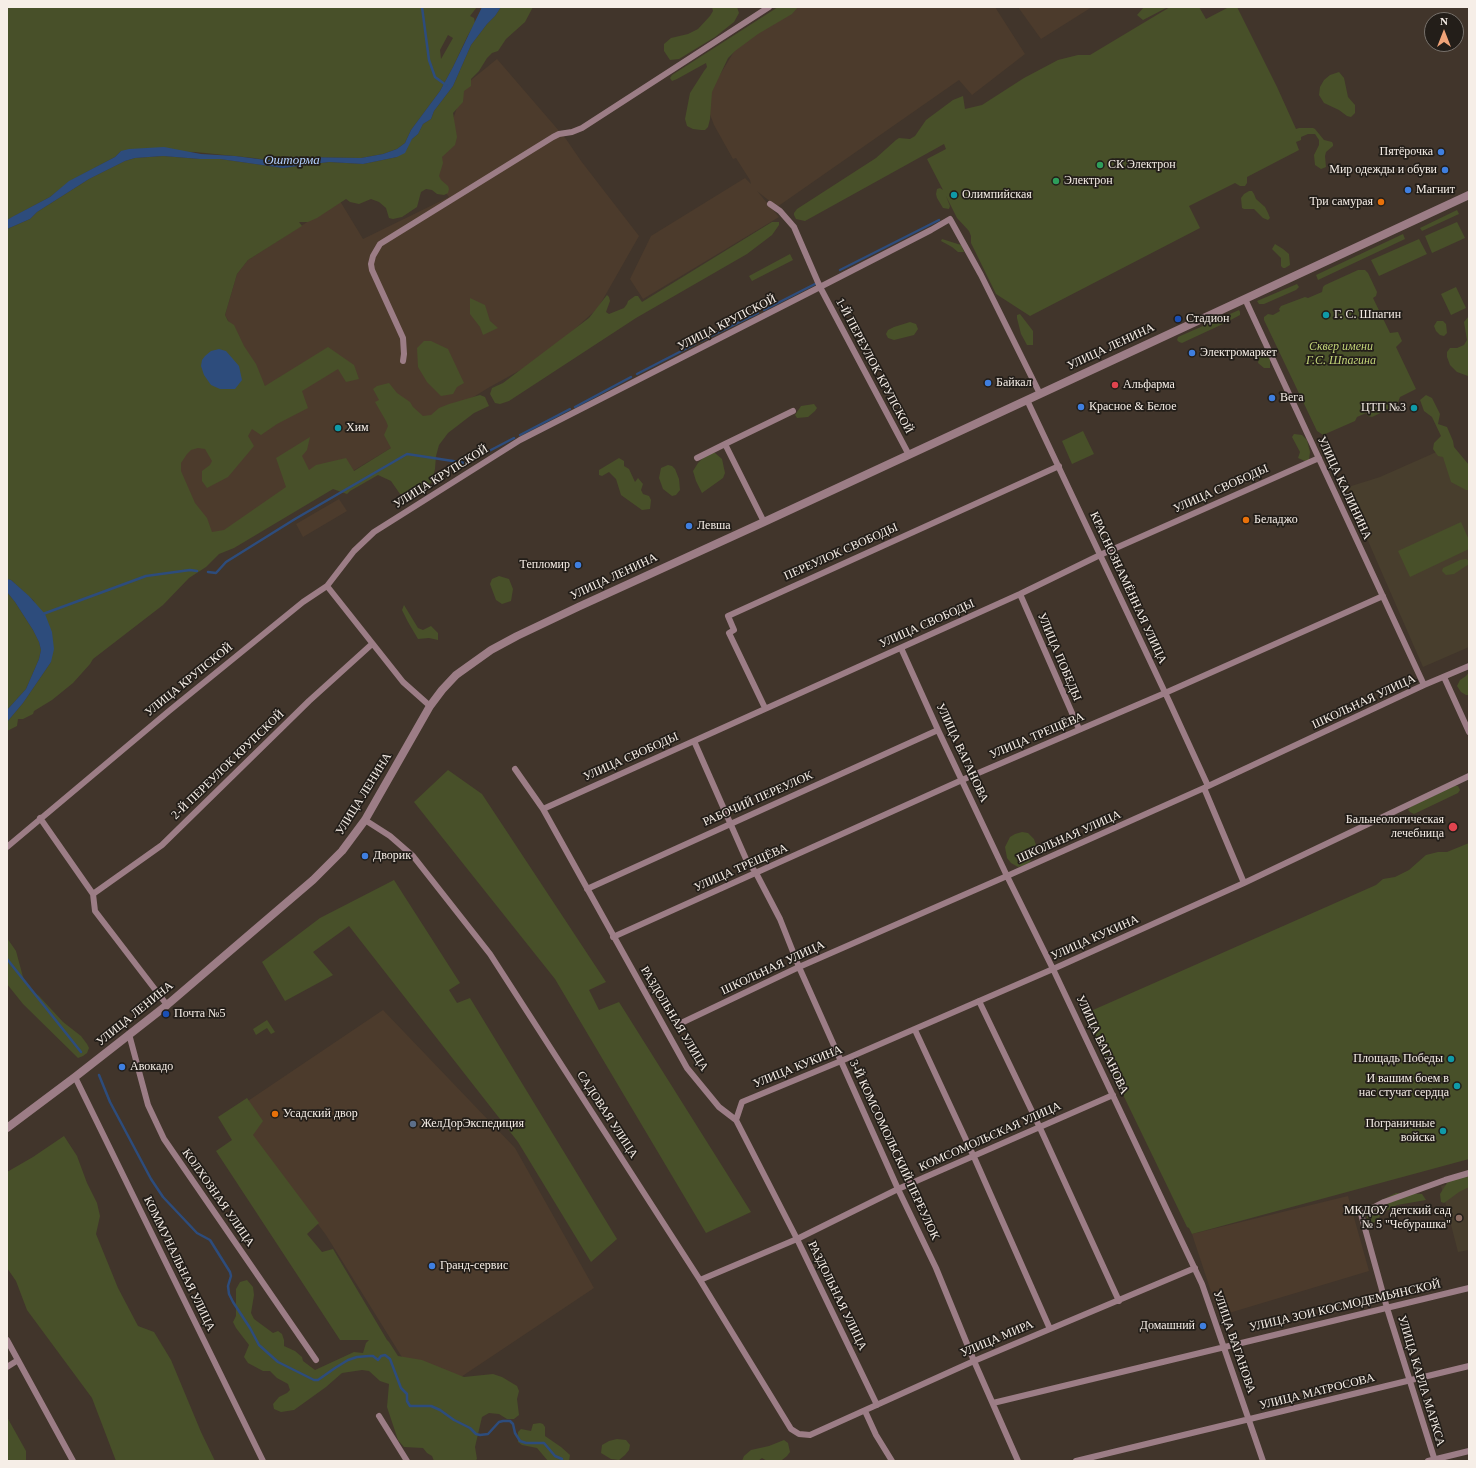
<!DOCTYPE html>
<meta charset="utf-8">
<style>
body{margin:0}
#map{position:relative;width:1476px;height:1468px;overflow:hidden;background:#41352b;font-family:"Times New Roman",serif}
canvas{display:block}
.frame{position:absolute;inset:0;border:8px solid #f6eee7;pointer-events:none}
.north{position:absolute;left:1424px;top:12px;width:40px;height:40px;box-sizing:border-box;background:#231e19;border:1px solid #77716b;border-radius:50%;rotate:0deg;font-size:11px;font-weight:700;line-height:16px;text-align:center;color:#f6eee7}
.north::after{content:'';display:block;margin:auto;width:14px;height:18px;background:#efa378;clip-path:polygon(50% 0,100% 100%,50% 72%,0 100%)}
</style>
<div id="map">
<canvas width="1476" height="1468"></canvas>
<div class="frame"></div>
<div class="north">N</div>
</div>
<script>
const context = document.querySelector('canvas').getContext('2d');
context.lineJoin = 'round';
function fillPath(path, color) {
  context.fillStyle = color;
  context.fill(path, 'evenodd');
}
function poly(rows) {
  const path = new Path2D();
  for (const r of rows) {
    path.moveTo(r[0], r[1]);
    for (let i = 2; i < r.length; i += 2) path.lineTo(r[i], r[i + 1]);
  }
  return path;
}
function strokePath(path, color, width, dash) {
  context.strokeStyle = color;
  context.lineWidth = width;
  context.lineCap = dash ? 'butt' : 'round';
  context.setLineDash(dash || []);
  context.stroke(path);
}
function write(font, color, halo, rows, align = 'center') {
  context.font = font + ' "Times New Roman",serif';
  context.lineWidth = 3.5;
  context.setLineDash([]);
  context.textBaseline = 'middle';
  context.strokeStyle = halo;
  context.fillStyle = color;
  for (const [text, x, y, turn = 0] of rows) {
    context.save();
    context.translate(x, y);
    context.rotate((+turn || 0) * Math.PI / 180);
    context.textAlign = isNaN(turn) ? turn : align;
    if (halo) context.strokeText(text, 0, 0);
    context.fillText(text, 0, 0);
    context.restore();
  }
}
const built = poly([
 [796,7,995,7,1025,54,972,95,959,80,777,207,757,191,779,217,643,299,630,279,651,236,745,178,751,184,750,180,736,158,733,159,714,125,708,109,710,91,738,45],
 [1018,7,1092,7,1041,39],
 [497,59,566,139,581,161,639,236,598,308,566,337,533,363,488,388,401,442,212,556,154,454,265,386,225,315,237,274,248,260,340,201,363,239,449,197,428,172,452,122,465,85],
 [339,499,347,511,303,537,296,524],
 [383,1010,515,1148,594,1288,428,1399,326,1235,233,1111],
 [1348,1196,1369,1271,1219,1316,1192,1234]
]);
const education = poly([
 [1450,446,1469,483,1469,647,1423,667,1345,488,1380,477],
 [1469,1179,1469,1250,1458,1252,1441,1186]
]);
const green = poly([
 [7,7,477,7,470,16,474,18,475,23,467,37,453,67,440,91,411,130,405,143,397,149,383,154,361,158,295,157,282,160,266,160,254,158,195,152,121,151,115,157,70,181,50,197,7,220],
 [448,35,453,38,441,59,440,50],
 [501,7,533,7,525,22,506,39,498,51,492,53,487,58,479,71,471,79,471,86,464,91,463,102,453,113,457,137,455,145,442,157,443,163,439,176,441,180,448,186,449,189,448,193,444,195,437,194,432,190,426,189,421,192,417,207,402,217,393,219,389,218,386,208,379,202,371,199,359,204,350,202,346,199,317,218,308,222,299,222,302,226,248,260,237,274,225,315,228,321,234,325,244,346,256,364,265,386,328,347,354,365,359,379,346,382,338,369,302,391,308,408,277,424,261,435,252,429,248,436,254,446,228,477,207,488,202,481,202,471,210,465,212,461,205,449,198,448,191,450,187,454,181,463,181,471,195,503,207,518,212,532,224,530,286,487,276,458,310,437,307,450,302,456,309,470,316,465,346,458,354,471,391,448,384,435,388,426,386,421,375,402,379,400,373,389,377,386,389,383,397,393,410,402,413,407,423,416,431,415,439,408,449,404,480,395,485,397,489,406,474,413,448,433,439,445,436,456,435,469,432,482,422,491,410,494,400,494,391,481,378,475,350,491,347,494,333,489,234,548,219,554,206,567,189,578,163,605,93,659,90,664,73,683,52,700,34,711,33,714,23,719,18,719,17,726,7,731,7,722,23,703,51,662,34,601,11,580,7,579,7,229,30,219,37,212,89,179,125,161,135,158,163,156,200,159,220,159,283,168,329,162,363,164,397,157,407,149,409,143,412,139,418,134,423,124,431,119,434,111,453,86,471,45,487,24,495,16],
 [712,7,737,7,739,13,734,22,715,37,679,59,670,60,664,51,664,44,671,38,688,34,698,29,710,16,713,11],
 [778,7,798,7,792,14,758,34,735,51,728,58,712,92,710,119,708,127,705,130,701,130,693,129,687,126,685,119,690,93,704,71,707,67,706,63,677,79,672,81,670,78,672,75],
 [1144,7,1168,7,1143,20,1137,15],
 [1170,7,1199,7,1206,19,1229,7,1237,7,1277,87,1296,129,1299,128,1313,128,1315,129,1324,140,1332,142,1333,144,1333,146,1326,152,1325,156,1326,167,1321,169,1315,165,1314,155,1319,145,1319,140,1315,134,1308,134,1301,137,1301,140,1296,142,1299,150,1247,177,1247,183,1245,186,1240,186,1235,183,1189,206,1200,228,1030,316,996,294,971,243,971,236,969,231,957,218,946,196,950,206,949,209,943,208,937,198,936,194,937,189,940,188,943,190,927,159,946,149,944,144,805,221,796,219,794,215,794,213,797,209,876,158,896,140,899,138,910,139,915,136,926,120,953,100,963,96,965,109,982,105,1024,78,1058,60,1078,55,1090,55],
 [1339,72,1344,78,1348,97,1355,105,1355,113,1351,117,1347,116,1339,110,1324,103,1319,95,1320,87,1324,80,1330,75],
 [1249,191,1252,191,1254,194,1256,199,1265,207,1268,213,1270,218,1268,220,1263,218,1254,209,1244,209,1242,208,1241,198,1244,194],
 [1457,210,1459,214,1422,231,1420,228],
 [772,222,779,222,779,225,772,235,747,254,636,318,509,401,500,404,495,403,490,394,492,388,503,383,589,318,607,295,609,297,610,301,606,312,609,314,624,308,627,304,628,301,635,296,638,296,642,302],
 [1457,222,1465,238,1432,253,1425,236],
 [1403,234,1405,239,1318,280,1316,275],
 [942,239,961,245,964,252,958,252,952,247,941,241],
 [1419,239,1427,254,1379,276,1371,260],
 [1275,244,1283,249,1289,254,1290,265,1285,268,1283,268,1281,266,1281,258,1272,249],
 [790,254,793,260,752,281,749,276],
 [1358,270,1365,270,1368,273,1377,292,1376,296,1373,298,1390,333,1398,332,1402,341,1396,347,1416,389,1400,397,1397,405,1372,417,1368,416,1366,413,1357,417,1355,421,1323,435,1317,431,1264,320,1264,317,1268,314,1273,315,1280,311,1279,309,1281,306,1305,297,1308,298,1322,292,1323,287,1325,285],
 [1297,284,1299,287,1296,290,1264,304,1259,304,1257,301],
 [1456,287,1466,308,1451,315,1441,294],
 [470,298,485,305,490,321,498,328,483,335,480,327,470,314],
 [1239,310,1240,312,1240,315,1225,323,1182,343,1179,342,1177,340,1178,337],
 [1020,314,1033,331,1033,345,1027,345,1021,334,1017,318,1017,315],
 [1469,316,1469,376,1468,376,1457,372,1450,365,1447,357,1447,352,1450,348,1457,348,1464,345,1467,340,1464,322],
 [1437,321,1443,321,1446,324,1447,333,1444,336,1440,335,1436,331,1434,326],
 [910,322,916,324,918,329,914,335,894,340,888,338,886,334,888,330,894,327],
 [424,341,431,341,448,349,464,383,457,387,453,394,441,396,427,382,418,367,417,348],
 [1262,353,1268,355,1270,360,1270,368,1264,368,1258,363,1259,356],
 [1426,395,1432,398,1440,414,1438,424,1447,427,1453,441,1454,447,1469,465,1469,490,1466,490,1451,482,1443,457,1438,456,1433,449,1434,443,1441,436,1432,417,1424,411,1420,400],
 [814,404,817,408,815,411,808,417,797,418,795,415,801,406],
 [1083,431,1094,454,1072,464,1062,441],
 [1294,434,1302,435,1307,440,1310,452,1309,460,1305,461,1298,458,1300,452,1292,437],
 [708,453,715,453,722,459,725,473,723,478,702,493,696,481,693,471,698,463],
 [619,458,624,461,624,466,629,469,635,482,638,478,643,484,641,490,643,494,649,496,651,500,650,509,642,510,621,495,616,479,609,472,602,476,599,475,599,470],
 [668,465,672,466,675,469,679,479,680,490,676,495,672,496,663,489,659,478,661,468],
 [1461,522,1469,540,1469,549,1410,577,1398,551],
 [1466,559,1469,561,1469,564,1454,574,1446,575,1442,571,1443,568,1460,560],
 [499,576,509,579,513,589,511,601,502,604,496,600,490,584,492,579],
 [7,592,15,602,33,630,39,642,41,650,39,659,26,689,7,710],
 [404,605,418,628,423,630,431,626,438,633,438,640,429,638,418,639,408,622,402,610],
 [1469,672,1469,695,1466,695,1461,692,1457,686,1460,680,1466,676],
 [448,770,482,794,606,982,589,990,599,1010,619,1002,751,1212,706,1233,555,979,414,802],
 [1454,786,1458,786,1460,790,1458,793,1414,814,1410,812,1408,810,1410,807],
 [1022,832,1028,833,1034,839,1036,845,1036,853,1029,863,1023,866,1018,867,1011,863,1007,858,1005,847,1010,837,1015,834],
 [1469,843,1469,1159,1192,1234,1189,1228,1187,1227,1084,1014,1376,885,1383,879,1395,877,1409,870,1426,855,1438,852,1447,852],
 [394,880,460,983,449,990,457,1003,470,998,617,1239,591,1262,518,1142,349,926,313,952,333,975,285,1001,262,962,320,918],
 [7,938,16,951,23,977,30,989,39,996,63,1022,81,1036,87,1044,89,1048,87,1053,83,1056,78,1058,23,1004,7,984],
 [267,1020,275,1032,271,1034,267,1028,256,1035,253,1029],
 [247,1098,263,1121,253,1135,319,1223,307,1234,322,1252,333,1249,387,1340,389,1342,398,1356,422,1360,464,1377,493,1374,502,1377,517,1386,519,1391,517,1399,519,1415,514,1419,507,1419,499,1414,489,1413,482,1417,475,1447,477,1459,475,1461,434,1461,432,1456,427,1453,423,1448,404,1447,398,1440,387,1407,389,1384,380,1381,369,1371,362,1370,342,1373,326,1387,294,1410,281,1412,274,1409,273,1404,279,1397,287,1393,290,1390,288,1384,277,1378,270,1371,263,1371,248,1363,244,1357,249,1345,236,1328,233,1322,236,1316,236,1289,240,1282,247,1280,253,1287,254,1295,251,1313,254,1319,273,1333,278,1331,282,1334,284,1340,284,1346,295,1351,302,1357,303,1361,315,1370,354,1352,363,1353,366,1343,369,1340,340,1340,216,1151,232,1140,218,1117],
 [64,1136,77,1156,87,1183,97,1203,100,1216,96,1234,118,1288,138,1326,154,1332,171,1360,201,1432,215,1461,116,1461,92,1398,27,1310,16,1281,7,1268,7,1172,33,1157],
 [1469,1172,1469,1187,1459,1192,1444,1203,1441,1202,1440,1194,1447,1183],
 [1396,1193,1422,1194,1426,1200,1397,1205,1384,1212,1368,1229,1365,1223,1369,1211,1382,1200],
 [7,1417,26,1451,26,1461,7,1461],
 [540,1423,543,1424,545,1427,545,1436,561,1447,570,1455,569,1461,548,1461,537,1448,522,1445,518,1442,518,1432,521,1429,531,1431,533,1424],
 [617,1439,626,1440,630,1445,629,1450,625,1455,619,1460,611,1459,601,1453,602,1445,609,1441],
 [784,1440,788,1443,790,1452,787,1456,782,1460,767,1461,762,1458,758,1461,742,1461,744,1456,751,1450,769,1446]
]);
const water = poly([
 [482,7,501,7,495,16,487,24,471,45,453,86,434,111,431,119,423,124,418,134,412,139,405,153,397,157,363,164,329,162,283,168,220,159,200,159,163,156,135,158,125,161,89,179,37,212,30,219,7,229,7,220,12,217,50,197,69,181,115,157,121,151,129,149,164,147,201,154,235,156,266,160,282,160,295,157,361,158,383,154,397,149,405,143,411,130,440,91,453,67],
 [219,349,226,351,239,366,242,380,235,389,220,389,211,385,204,375,201,366,202,360,205,356,211,351],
 [7,579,11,580,29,596,45,614,52,632,54,649,51,662,23,703,7,722,7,710,26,689,39,659,41,650,39,642,33,630,15,602,7,592]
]);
const stream = poly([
 [422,7,429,60,435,77,446,85],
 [840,270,939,220],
 [764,310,815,284],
 [701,341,758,313],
 [637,374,695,344],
 [575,407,631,377],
 [520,435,570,409],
 [208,572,216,573,226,562,295,519,407,454,466,463,514,438],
 [43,614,146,576,190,570,197,571],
 [7,959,81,1052],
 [99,1075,110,1102,151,1179,163,1197,197,1233,210,1240,230,1272,231,1276,228,1286,229,1294,233,1302,250,1328,259,1345,278,1362,314,1380,318,1380,335,1368,348,1360,357,1357,369,1356,373,1356,378,1360,381,1356,385,1355,390,1359,401,1388,407,1394,407,1401,410,1406,431,1406,440,1410,454,1420,470,1428,476,1434,480,1435,488,1434,499,1422,503,1421,510,1421,513,1424,515,1433,520,1441,526,1443,544,1443,555,1456,562,1459]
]);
const minor = poly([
 [770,204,780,211,794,227,820,287,909,455],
 [1245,299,1424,685],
 [403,361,404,354,403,338,372,270,371,264,373,256,380,244,553,137,559,134,572,132,582,128,769,7],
 [1027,400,1169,701,1208,786],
 [697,458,725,444],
 [764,522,725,444,793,411],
 [327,586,403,682,430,706],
 [1020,594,1079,729],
 [901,648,938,730,1007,876,1053,969,1202,1284,1263,1461],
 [1444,677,1469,732],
 [765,708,729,633,734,630,728,616,1059,466],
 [694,741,746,859,756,873,780,919,799,967,898,1189,936,1268,974,1361,1018,1461],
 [515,769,543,809,687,1068,719,1107,736,1120,797,1239,877,1405],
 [1204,788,1244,883],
 [543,809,1020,594,1100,555,1319,458],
 [40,818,93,894,95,911,167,1005],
 [365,820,390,836,413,856,490,954,700,1280,791,1429,799,1434,810,1435,974,1361,1195,1268],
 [7,847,169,711,303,602,327,586,354,551,374,532,520,440,820,287,931,230,950,219,981,275,1040,394],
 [587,889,938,730],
 [93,894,162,845,309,701,372,644],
 [613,937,962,780,1165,693,1383,596],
 [979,1001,1040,1128,1119,1301],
 [677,1025,799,967,1007,876,1204,788,1424,685,1469,666],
 [915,1030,974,1157,1050,1329],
 [129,1034,148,1105,164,1139,316,1360],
 [75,1077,263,1461],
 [736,1120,742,1102,841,1061,1053,969,1244,883,1469,776],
 [700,1280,797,1239,898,1189,1113,1095],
 [7,1340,73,1461],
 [7,1367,18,1360],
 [993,1403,1469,1288],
 [865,1411,876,1435,892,1461],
 [379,1416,407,1461],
 [1076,1461,1469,1366],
 [1428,1461,1469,1451],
 [1435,1461,1387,1308,1361,1214,1384,1202,1445,1180,1469,1173]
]);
const tertiary = poly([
 [7,1128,75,1077,167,1005,313,880,342,851,365,820,430,706,442,690,456,675,491,650,517,636,578,607,764,522,1469,195]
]);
const markers = [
 [1441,152,4,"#3f7fe0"],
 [1100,165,4,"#2e9e5b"],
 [1445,170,4,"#3f7fe0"],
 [1056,181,4,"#2e9e5b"],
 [1408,190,4,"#3f7fe0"],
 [954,195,4,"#0f9aa8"],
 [1381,202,4,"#e8710a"],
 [1326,315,4,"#0f9aa8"],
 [1178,319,4,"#1a4fb4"],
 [1192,353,4,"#3f7fe0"],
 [988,383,4,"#3f7fe0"],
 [1115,385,4,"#e0444e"],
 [1272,398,4,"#3f7fe0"],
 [1081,407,4,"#3f7fe0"],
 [1414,408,4,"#0f9aa8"],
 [338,428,4,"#0f9aa8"],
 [1246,520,4,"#e8710a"],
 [689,526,4,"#3f7fe0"],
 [578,565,4,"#3f7fe0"],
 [1453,827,5,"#e0444e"],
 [365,856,4,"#3f7fe0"],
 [166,1014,4,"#1a4fb4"],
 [1451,1059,4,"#0f9aa8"],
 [122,1067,4,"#3f7fe0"],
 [1457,1086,4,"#0f9aa8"],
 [275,1114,4,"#e8710a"],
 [413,1124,4,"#5c6f8a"],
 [1443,1131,4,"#0f9aa8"],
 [1459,1218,4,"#8d6e63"],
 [432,1266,4,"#3f7fe0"],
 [1203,1326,4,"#3f7fe0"]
];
const poiNames = [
 ["Пятёрочка",1433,152,"right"],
 ["СК Электрон",1108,165],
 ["Мир одежды и обуви",1437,170,"right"],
 ["Электрон",1064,181],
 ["Магнит",1416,190],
 ["Олимпийская",962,195],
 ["Три самурая",1373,202,"right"],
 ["Г. С. Шпагин",1334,315],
 ["Стадион",1186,319],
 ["Электромаркет",1200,353],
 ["Байкал",996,383],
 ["Альфарма",1123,385],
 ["Вега",1280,398],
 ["Красное & Белое",1089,407],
 ["ЦТП №3",1406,408,"right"],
 ["Хим",346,428],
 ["Беладжо",1254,520],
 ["Левша",697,526],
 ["Тепломир",570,565,"right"],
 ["Бальнеологическая",1444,820,"right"],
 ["лечебница",1444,834,"right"],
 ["Дворик",373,856],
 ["Почта №5",174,1014],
 ["Площадь Победы",1443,1059,"right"],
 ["Авокадо",130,1067],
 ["И вашим боем в",1449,1079,"right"],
 ["нас стучат сердца",1449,1093,"right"],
 ["Усадский двор",283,1114],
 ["ЖелДорЭкспедиция",421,1124],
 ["Пограничные",1435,1124,"right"],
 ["войска",1435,1138,"right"],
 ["МКДОУ детский сад",1451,1211,"right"],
 ["№ 5 \"Чебурашка\"",1451,1225,"right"],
 ["Гранд-сервис",440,1266],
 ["Домашний",1195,1326,"right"]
];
const streetNames = [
 ["УЛИЦА КРУПСКОЙ",727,323,-27],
 ["УЛИЦА ЛЕНИНА",1111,347,-25],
 ["1-Й ПЕРЕУЛОК КРУПСКОЙ",874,366,62],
 ["УЛИЦА КРУПСКОЙ",441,477,-32],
 ["УЛИЦА КАЛИНИНА",1344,488,65],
 ["УЛИЦА СВОБОДЫ",1221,489,-24],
 ["ПЕРЕУЛОК СВОБОДЫ",841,552,-24],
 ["УЛИЦА ЛЕНИНА",614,577,-25],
 ["КРАСНОЗНАМЁННАЯ УЛИЦА",1128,588,65],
 ["УЛИЦА СВОБОДЫ",927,624,-24],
 ["УЛИЦА ПОБЕДЫ",1059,657,67],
 ["УЛИЦА КРУПСКОЙ",189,680,-39],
 ["ШКОЛЬНАЯ УЛИЦА",1364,702,-25],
 ["УЛИЦА ТРЕЩЁВА",1037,736,-23],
 ["УЛИЦА ВАГАНОВА",962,753,65],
 ["УЛИЦА СВОБОДЫ",631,757,-24],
 ["2-Й ПЕРЕУЛОК КРУПСКОЙ",228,765,-44],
 ["УЛИЦА ЛЕНИНА",364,794,-58],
 ["РАБОЧИЙ ПЕРЕУЛОК",758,799,-24],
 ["ШКОЛЬНАЯ УЛИЦА",1069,837,-24],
 ["УЛИЦА ТРЕЩЁВА",741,868,-24],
 ["УЛИЦА КУКИНА",1095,938,-24],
 ["ШКОЛЬНАЯ УЛИЦА",773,968,-25],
 ["УЛИЦА ЛЕНИНА",135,1014,-39],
 ["РАЗДОЛЬНАЯ УЛИЦА",674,1019,59],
 ["УЛИЦА ВАГАНОВА",1102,1045,65],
 ["УЛИЦА КУКИНА",798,1067,-22],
 ["САДОВАЯ УЛИЦА",607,1115,57],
 ["КОМСОМОЛЬСКАЯ УЛИЦА",990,1137,-24],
 ["3-Й КОМСОМОЛЬСКИЙ ПЕРЕУЛОК",894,1150,65],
 ["КОЛХОЗНАЯ УЛИЦА",218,1198,55],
 ["КОММУНАЛЬНАЯ УЛИЦА",179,1264,64],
 ["РАЗДОЛЬНАЯ УЛИЦА",837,1296,64],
 ["УЛИЦА ЗОИ КОСМОДЕМЬЯНСКОЙ",1345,1306,-13],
 ["УЛИЦА МИРА",997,1339,-23],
 ["УЛИЦА ВАГАНОВА",1234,1342,71],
 ["УЛИЦА КАРЛА МАРКСА",1421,1381,73],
 ["УЛИЦА МАТРОСОВА",1317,1392,-14]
];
const parkNames = [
 ["Сквер имени",1341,347],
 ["Г.С. Шпагина",1341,361]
];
const waterNames = [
 ["Ошторма",292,161]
];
fillPath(built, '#4c3b2c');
fillPath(education, '#483e2d');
fillPath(green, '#485029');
fillPath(water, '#2d4c7c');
strokePath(stream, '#2d4c7c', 2.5);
strokePath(minor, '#9c7d86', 6);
strokePath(tertiary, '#9c7d86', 8);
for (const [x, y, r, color] of markers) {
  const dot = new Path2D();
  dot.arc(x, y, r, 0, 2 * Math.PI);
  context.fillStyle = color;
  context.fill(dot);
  strokePath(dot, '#231e19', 1.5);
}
write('12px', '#f6eee7', '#231e19', poiNames, 'left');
write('12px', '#f6eee7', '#231e19', streetNames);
write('italic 12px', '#c2d478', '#231e19', parkNames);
write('italic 13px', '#b1cefc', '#231e19', waterNames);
</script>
